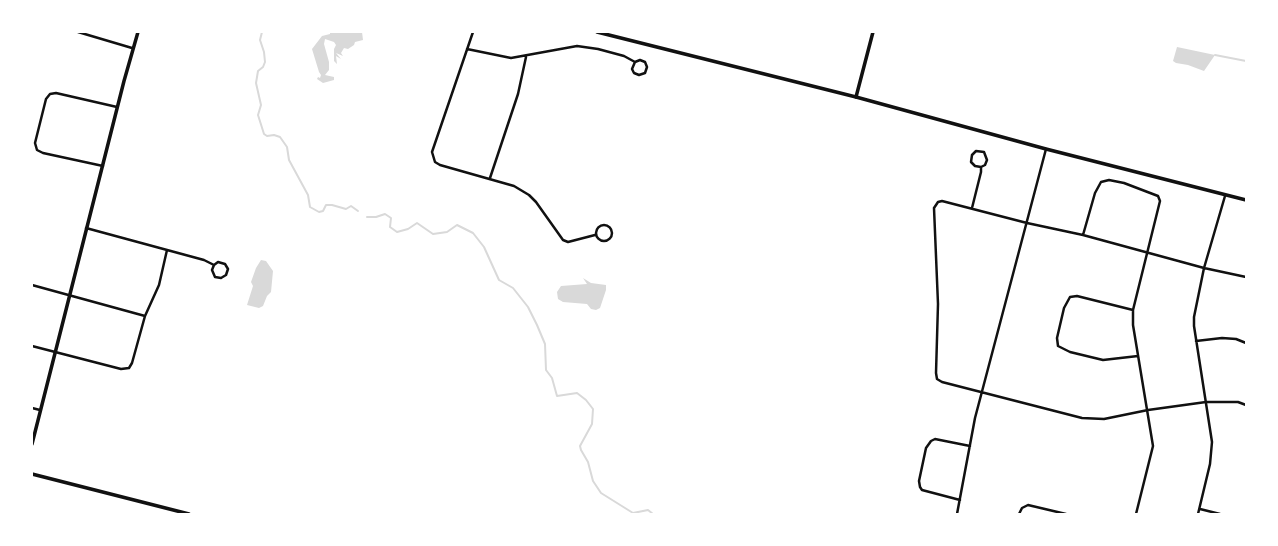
<!DOCTYPE html>
<style>
body{margin:0}
#map{position:relative;width:1278px;height:546px;overflow:hidden;background:#fff;font-family:Inter,sans-serif}
canvas{display:block}
.frame{position:absolute;inset:0;border:33px solid #fff;pointer-events:none}
</style>
<div id="map">
<canvas width="1278" height="546"></canvas>
<div class="frame"></div>
</div>
<script>
const context = document.querySelector('canvas').getContext('2d');
context.lineJoin = 'round';
function fillPath(path, color) {
  context.fillStyle = color;
  context.fill(path, 'evenodd');
}
function poly(rows) {
  const path = new Path2D();
  for (const r of rows) {
    if (r.length === 3) {
      path.moveTo(r[0] + r[2], r[1]);
      path.arc(r[0], r[1], r[2], 0, 2 * Math.PI);
      continue;
    }
    path.moveTo(r[0], r[1]);
    for (let i = 2; i < r.length; i += 2) path.lineTo(r[i], r[i + 1]);
  }
  return path;
}
function strokePath(path, color, width, dash) {
  context.strokeStyle = color;
  context.lineWidth = width;
  context.lineCap = dash ? 'butt' : 'round';
  context.setLineDash(dash || []);
  context.stroke(path);
}
const water = poly([
 [330,32,362,32,363,40,355,42,354,45,348,49,344,48,341,53,343,56,336,53,341,59,336,56,337,64,334,61,334,49,336,45,334,42,325,39,324,44,329,62,329,70,325,75,334,77,334,80,323,83,317,79,318,77,320,78,321,75,319,72,312,49,322,36,330,34],
 [1177,47,1215,55,1204,71,1188,65,1176,63,1173,61],
 [261,260,266,261,273,271,271,292,267,296,263,306,259,308,247,305,253,286,251,282,256,268],
 [583,278,591,283,606,285,606,290,600,308,596,310,591,309,587,304,563,302,558,299,557,292,561,286,587,284]
]);
const stream = poly([
 [262,32,260,40,264,52,265,62,263,67,258,71,256,83,261,105,258,115,264,134,267,136,274,135,280,137,287,147,289,160,308,195,310,207,319,212,323,211,326,205,332,205,346,209,351,206,358,211],
 [1215,55,1246,61],
 [367,217,376,217,385,214,391,218,390,227,397,232,408,229,417,223,433,234,447,232,457,225,473,233,484,247,499,280,513,288,528,307,537,325,545,344,546,370,552,378,557,396,577,393,586,400,593,409,592,424,580,446,581,450,588,462,593,481,601,493,633,513,648,510,653,514]
]);
const minor = poly([
 [78,32,132,48],
 [473,32,432,152,435,162,440,165,514,186,529,195,536,202,563,240,568,242,595,235],
 [467,49,511,58,577,46,598,49,624,56,635,62,632,69,634,73,639,75,645,73,647,67,645,62,640,60,635,62],
 [103,166,43,153,37,150,35,143,46,99,50,94,56,93,117,107],
 [490,178,518,94,526,57],
 [972,208,981,172,981,167,985,165,987,160,984,152,976,151,972,155,971,162,975,166,981,167],
 [604,233,8],
 [86,228,204,260,214,265,212,270,215,277,221,278,226,275,228,269,225,264,218,262,214,265],
 [1083,235,1095,193,1101,182,1109,180,1124,183,1158,196,1160,201,1133,310,1133,325,1153,446,1136,514],
 [1246,277,1204,268,1083,235,1027,223,942,201,938,202,934,208,938,304,936,373,937,379,942,382,1082,418,1104,419,1148,410,1206,402,1238,402,1246,405],
 [32,285,145,316],
 [1133,310,1077,296,1070,297,1064,308,1057,338,1058,346,1070,352,1103,360,1138,356],
 [1196,341,1222,338,1236,339,1246,343],
 [32,346,121,369,129,368,132,363,145,316,159,285,167,250],
 [32,408,40,410],
 [960,500,922,490,920,487,919,481,926,448,931,441,935,439,970,446],
 [1200,509,1220,514],
 [957,514,975,418,1046,149],
 [1019,514,1022,508,1028,505,1066,514],
 [1198,514,1210,464,1212,442,1194,326,1194,317,1204,268,1225,196]
]);
const tertiary = poly([
 [856,97,873,32],
 [32,444,124,81,138,32],
 [32,474,189,514]
]);
const secondary = poly([
 [597,32,856,97,1046,149,1246,200]
]);
fillPath(water, '#d9d9d9');
strokePath(stream, '#d9d9d9', 2);
strokePath(minor, '#111', 2.5);
strokePath(tertiary, '#111', 3.5);
strokePath(secondary, '#111', 3.5);
</script>
